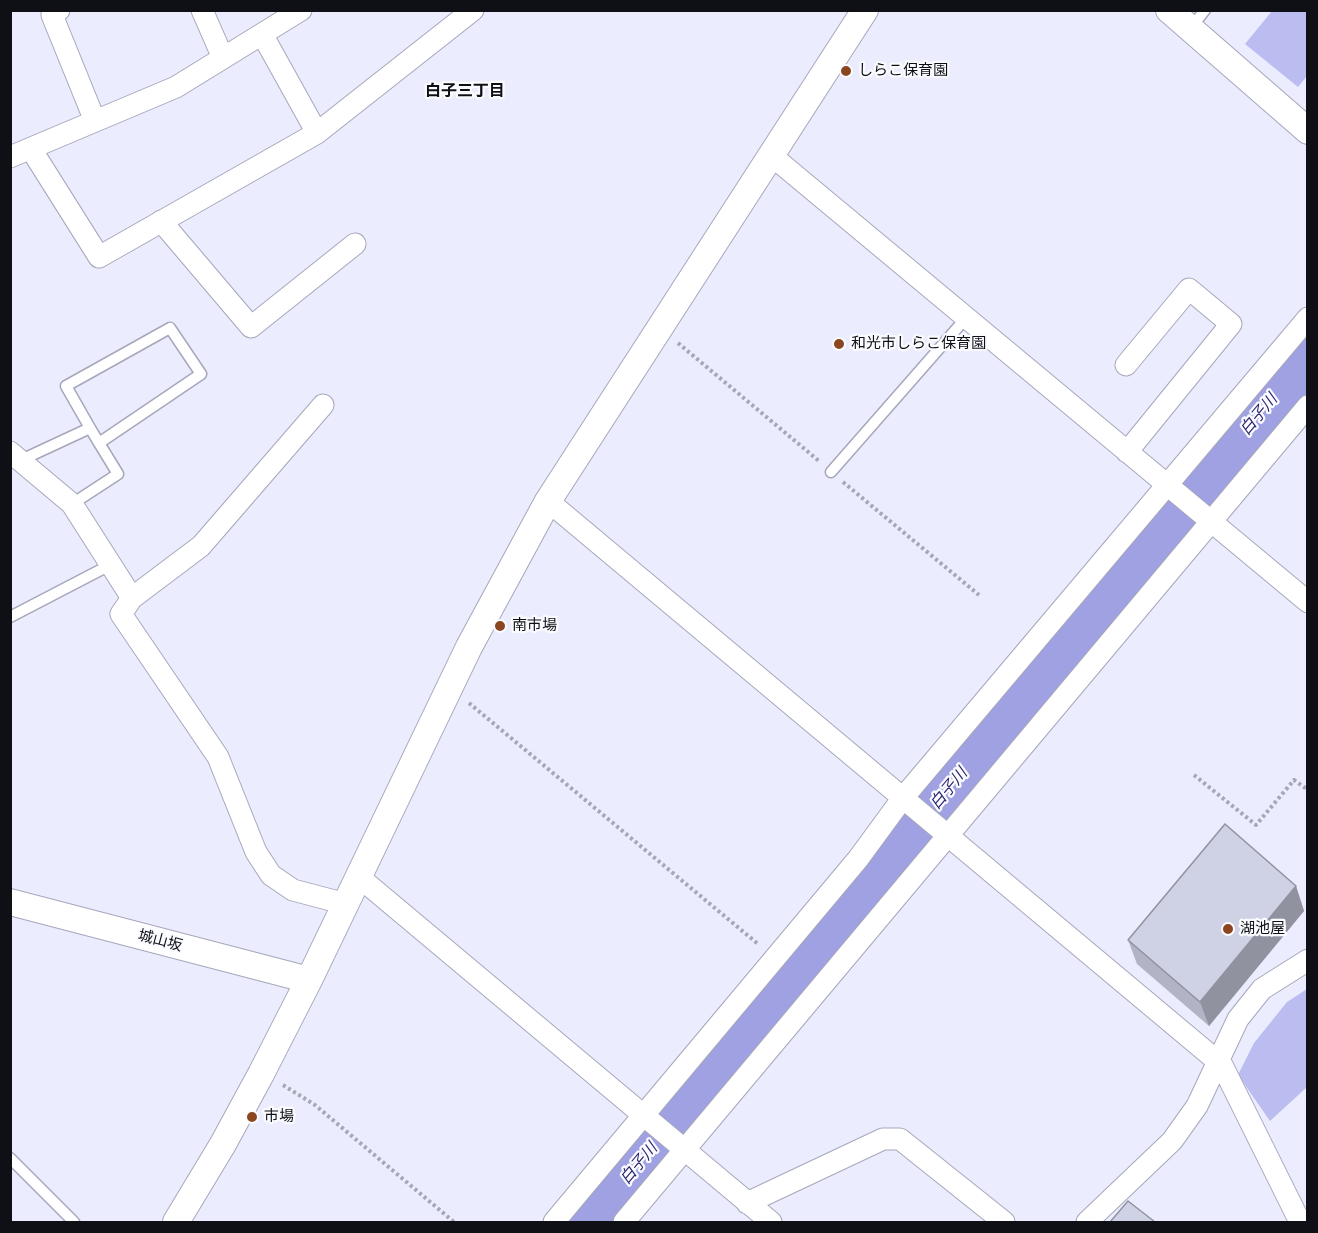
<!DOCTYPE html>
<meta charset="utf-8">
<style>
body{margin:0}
#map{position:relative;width:1318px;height:1233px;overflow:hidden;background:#ebecfd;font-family:"Fira Sans",sans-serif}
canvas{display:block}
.frame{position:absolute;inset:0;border:12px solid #0f1016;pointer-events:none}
</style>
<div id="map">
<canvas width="1318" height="1233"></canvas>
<div class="frame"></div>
</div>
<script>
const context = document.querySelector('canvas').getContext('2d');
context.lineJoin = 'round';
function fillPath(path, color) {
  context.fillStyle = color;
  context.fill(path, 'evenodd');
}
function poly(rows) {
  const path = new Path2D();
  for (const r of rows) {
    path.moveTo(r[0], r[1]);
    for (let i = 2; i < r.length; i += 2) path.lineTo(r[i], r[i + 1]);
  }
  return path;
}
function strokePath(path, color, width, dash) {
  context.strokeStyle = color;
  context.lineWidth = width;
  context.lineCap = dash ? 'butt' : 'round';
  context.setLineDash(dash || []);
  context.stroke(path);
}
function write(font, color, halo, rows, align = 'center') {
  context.font = font + ' "Fira Sans","Noto Sans JP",sans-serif';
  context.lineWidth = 4.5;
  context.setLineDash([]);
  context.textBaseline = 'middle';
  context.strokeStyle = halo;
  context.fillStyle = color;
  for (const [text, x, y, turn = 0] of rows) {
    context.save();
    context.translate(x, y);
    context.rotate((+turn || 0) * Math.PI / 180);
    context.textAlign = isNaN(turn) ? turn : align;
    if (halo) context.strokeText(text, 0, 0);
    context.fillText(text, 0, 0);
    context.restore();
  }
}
const green = poly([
 [1272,11,1307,11,1307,76,1298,87,1245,44],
 [1307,989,1307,1087,1270,1121,1238,1075,1254,1043,1287,1002]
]);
const water = poly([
 [1307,330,1307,393,923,853,895,882,613,1222,566,1222,889,830]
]);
const path = poly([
 [678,343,819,461],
 [843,482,979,595],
 [469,703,758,944],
 [1194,775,1256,825,1294,780,1308,790],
 [283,1085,315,1105,454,1222]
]);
const service = poly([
 [1190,29,1205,10],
 [19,461,90,428],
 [831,472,966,318],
 [72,504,118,474,99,443,90,428,66,386,170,328,201,374,99,443],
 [10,617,112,564],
 [10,1158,74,1222]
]);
const minor = poly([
 [59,10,52,15,95,121],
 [202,10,223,58],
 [262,34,317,133],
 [31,149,99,257,317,133,473,10],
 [772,156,1308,602],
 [10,157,176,87,301,10],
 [161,221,251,327,355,244],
 [1126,365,1189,289,1231,324,1127,452],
 [323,405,201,546,132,598,121,614,218,757,256,852,271,875,293,890,346,904],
 [10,452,72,504,132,598],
 [548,501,1222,1065,1300,1222],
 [359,877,771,1222],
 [747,1203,883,1139,900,1139,1004,1222],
 [554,1222,858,859,902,799,1308,318],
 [624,1222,1308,406],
 [1087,1222,1172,1141,1197,1106,1238,1019,1262,989,1308,960]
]);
const tertiary = poly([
 [1169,10,1308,131],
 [10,902,309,980],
 [176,1222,223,1144,261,1074,309,980,469,647,548,501,865,10]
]);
const wall = poly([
 [1296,886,1304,911,1209,1026,1137,964,1128,940]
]);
const shadedWall = poly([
 [1296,886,1304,911,1209,1026,1200,1002]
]);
const building = poly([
 [1225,824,1296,886,1200,1002,1128,940,1225,824],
 [1128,1201,1155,1222,1110,1222,1128,1201]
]);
const markers = [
 [846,71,6,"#8c461f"],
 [839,344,6,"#8c461f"],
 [500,626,6,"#8c461f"],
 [1228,929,6,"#8c461f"],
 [252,1117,6,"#8c461f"]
];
const poiNames = [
 ["しらこ保育園",858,71],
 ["和光市しらこ保育園",851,344],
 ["南市場",512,626],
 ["湖池屋",1240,929],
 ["市場",264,1117]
];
const streetNames = [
 ["城山坂",160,941,15]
];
const neighbourhoodNames = [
 ["白子三丁目",465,92]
];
const waterNames = [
 ["白子川",1259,415,-50],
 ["白子川",949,789,-50],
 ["白子川",639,1164,-50]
];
fillPath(green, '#bbbdf1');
fillPath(water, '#9fa1e2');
strokePath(service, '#a6a7bb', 13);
strokePath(minor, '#a6a7bb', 23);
strokePath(tertiary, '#a6a7bb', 28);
strokePath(path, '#a6a7b4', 4, [3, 3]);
strokePath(service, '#fff', 10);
strokePath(minor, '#fff', 21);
strokePath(tertiary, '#fff', 26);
fillPath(wall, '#b2b4c5');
fillPath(shadedWall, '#9192a0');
fillPath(building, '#cfd1e5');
strokePath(building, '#9192a0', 1.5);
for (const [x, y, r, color] of markers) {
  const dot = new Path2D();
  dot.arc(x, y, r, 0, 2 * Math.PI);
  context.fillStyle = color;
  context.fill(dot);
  strokePath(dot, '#fafbff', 2);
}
write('15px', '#0f1016', '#fafbff', poiNames, 'left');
write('15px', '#0f1016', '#fafbff', streetNames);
write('bold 16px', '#0f1016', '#fafbff', neighbourhoodNames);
write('italic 16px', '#2d246e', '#fafbff', waterNames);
</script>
